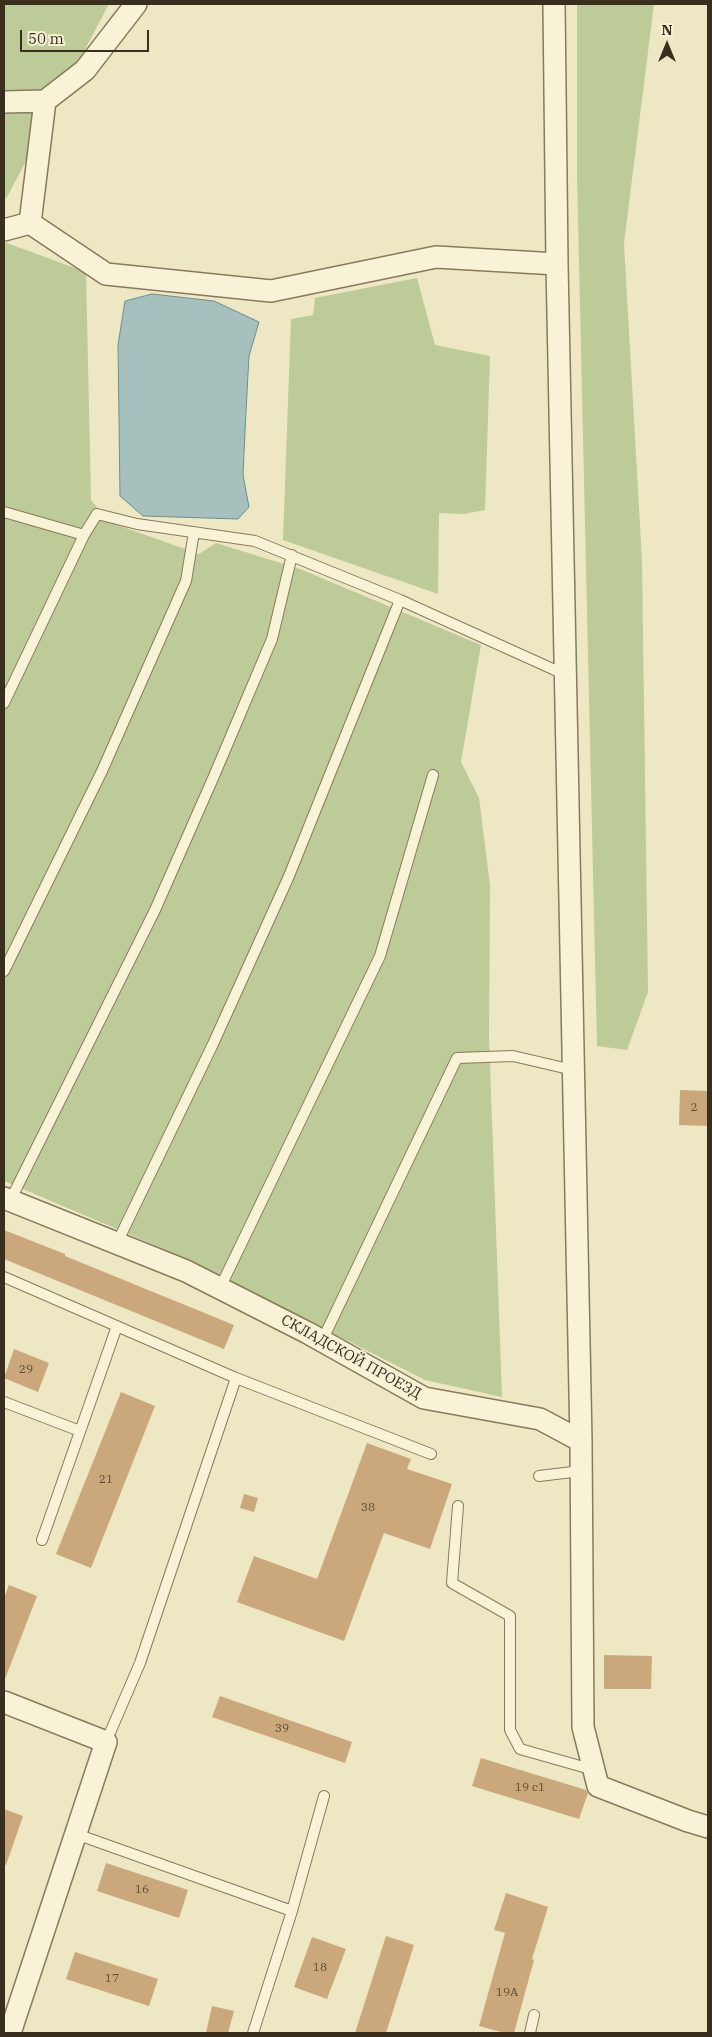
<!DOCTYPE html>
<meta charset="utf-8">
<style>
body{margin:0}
#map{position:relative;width:712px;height:2037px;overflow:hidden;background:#ede7c4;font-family:"IBM Plex Serif",serif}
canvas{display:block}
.frame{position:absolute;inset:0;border:5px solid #382f1f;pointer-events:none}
.north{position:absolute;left:642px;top:20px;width:50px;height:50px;-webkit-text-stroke:4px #f5f0d4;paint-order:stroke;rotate:0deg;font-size:14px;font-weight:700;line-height:20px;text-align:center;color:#382f1f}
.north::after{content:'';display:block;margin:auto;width:18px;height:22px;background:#382f1f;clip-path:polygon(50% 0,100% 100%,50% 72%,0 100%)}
.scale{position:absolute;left:20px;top:30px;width:129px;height:22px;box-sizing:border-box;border:2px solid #382f1f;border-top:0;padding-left:6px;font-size:15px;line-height:18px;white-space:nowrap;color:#382f1f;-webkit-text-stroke:4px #f5f0d4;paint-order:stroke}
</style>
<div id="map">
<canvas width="712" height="2037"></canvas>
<div class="frame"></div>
<div class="north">N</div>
<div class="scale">50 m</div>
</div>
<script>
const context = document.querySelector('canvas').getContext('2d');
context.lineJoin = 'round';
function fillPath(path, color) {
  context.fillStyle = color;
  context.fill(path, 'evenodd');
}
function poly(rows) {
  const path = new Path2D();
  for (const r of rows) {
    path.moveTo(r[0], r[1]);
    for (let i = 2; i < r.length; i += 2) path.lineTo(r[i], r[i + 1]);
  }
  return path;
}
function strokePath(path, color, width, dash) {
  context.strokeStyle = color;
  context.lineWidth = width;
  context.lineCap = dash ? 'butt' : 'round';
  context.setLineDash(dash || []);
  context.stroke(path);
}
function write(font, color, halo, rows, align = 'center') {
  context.font = font + ' "IBM Plex Serif",serif';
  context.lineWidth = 4;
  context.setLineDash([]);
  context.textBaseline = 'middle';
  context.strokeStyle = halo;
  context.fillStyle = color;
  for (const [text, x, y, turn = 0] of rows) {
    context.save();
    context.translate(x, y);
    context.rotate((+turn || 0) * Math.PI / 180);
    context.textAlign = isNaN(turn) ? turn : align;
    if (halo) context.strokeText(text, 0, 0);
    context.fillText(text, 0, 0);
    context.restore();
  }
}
const green = poly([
 [4,4,109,4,7,197,4,199],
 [577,4,654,4,624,243,642,561,648,992,627,1050,597,1046,577,175],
 [4,242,86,272,91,500,109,522,199,554,216,543,300,569,481,645,461,762,479,798,490,885,489,1037,502,1397,425,1380,185,1258,4,1181],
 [417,278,435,345,490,356,485,510,464,514,439,513,438,594,283,540,291,319,313,315,315,298]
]);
const water = poly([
 [152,294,214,301,259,322,249,356,246,411,243,475,249,507,238,519,143,516,120,496,118,345,125,301,152,294]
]);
const building = poly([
 [680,1090,708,1091,708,1126,679,1125],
 [4,1230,65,1254,65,1256,234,1325,224,1349,4,1259],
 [14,1349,49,1363,38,1392,4,1378],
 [121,1392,155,1406,91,1568,56,1554],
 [367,1443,411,1459,407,1469,452,1484,430,1549,384,1533,344,1641,237,1602,254,1556,317,1579],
 [244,1494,258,1498,254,1512,240,1508],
 [9,1585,37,1596,5,1679,4,1598],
 [604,1655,652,1656,651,1689,604,1689],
 [220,1696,352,1742,345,1763,212,1717],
 [481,1758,586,1790,588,1793,579,1819,472,1786],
 [4,1809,23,1816,6,1865,4,1865],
 [106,1863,188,1890,179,1918,97,1891],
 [506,1893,548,1907,532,1959,534,1960,514,2033,505,2033,479,2026,505,1933,494,1930],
 [386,1936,414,1945,386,2033,355,2033],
 [312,1937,346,1949,327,1999,294,1987],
 [75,1952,158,1979,149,2006,66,1979],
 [212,2006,234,2011,228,2033,206,2033]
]);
const service = poly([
 [4,512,84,535,97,514,137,524,255,541,400,600,566,675],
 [4,703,84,535],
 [4,971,102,771,186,581,194,532],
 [10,1201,155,910,214,776,272,639,292,555],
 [117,1243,213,1044,289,876,400,600],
 [4,1277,236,1378,140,1663,106,1742],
 [220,1288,380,956,433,775],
 [322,1341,457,1058,513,1056,573,1070],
 [236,1378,431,1454],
 [4,1402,80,1431],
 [539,1476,581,1471],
 [458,1506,452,1583,510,1616,510,1730,520,1749,594,1770],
 [42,1540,117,1326],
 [76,1834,292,1911,253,2033],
 [292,1911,324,1796],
 [530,2033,534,2015]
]);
const minor = poly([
 [554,4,557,264,581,1441],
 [4,102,45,101,85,70,136,4],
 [30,223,45,101],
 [4,230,30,223,106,274,271,291,436,257,557,264],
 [4,1198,186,1271,308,1333,424,1398,540,1419,581,1441,583,1727,598,1786,688,1821,708,1827],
 [4,1702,106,1742,10,2033]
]);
const numberNames = [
 ["2",694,1108],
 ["29",26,1370],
 ["21",106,1480],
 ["38",368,1508],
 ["39",282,1729],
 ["19 с1",530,1788],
 ["16",142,1890],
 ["18",320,1968],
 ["17",112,1979],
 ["19А",507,1993]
];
const streetNames = [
 ["СКЛАДСКОЙ ПРОЕЗД",351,1357,29]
];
fillPath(green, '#bdcb98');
fillPath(water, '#a6c0bd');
strokePath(water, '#6d8f8b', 1);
fillPath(building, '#cba87b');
strokePath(service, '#887a5b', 12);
strokePath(minor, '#887a5b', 24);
strokePath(service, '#f8f3d7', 10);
strokePath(minor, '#f8f3d7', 21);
write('12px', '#5d4d36', null, numberNames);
write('15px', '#382f1f', '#f5f0d4', streetNames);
</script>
